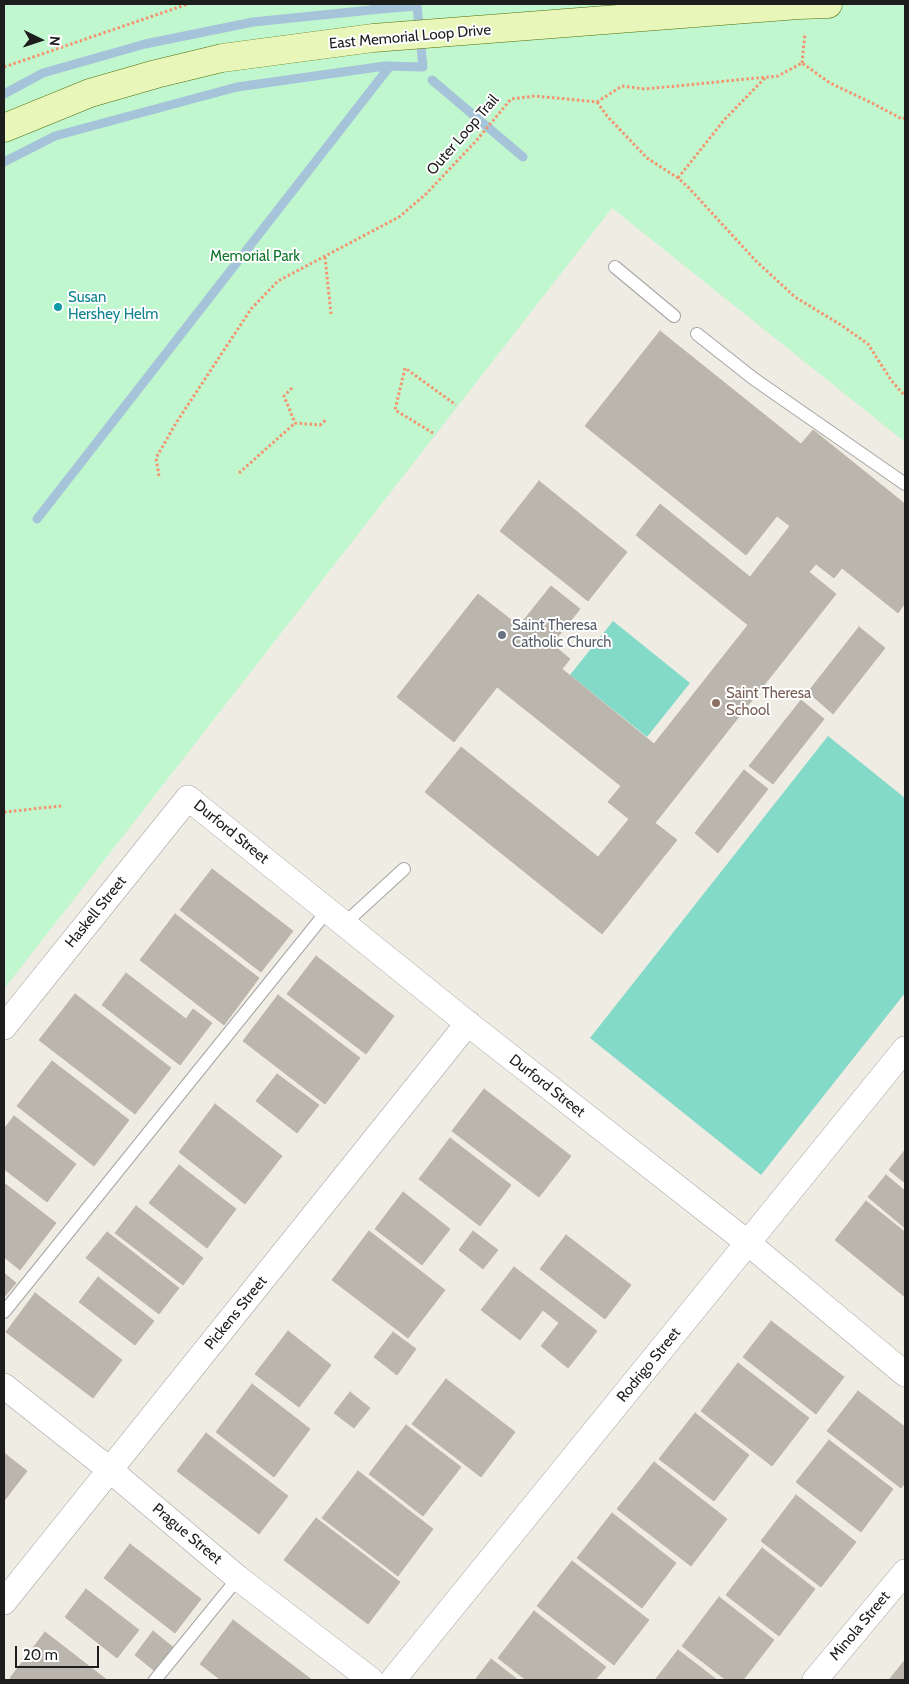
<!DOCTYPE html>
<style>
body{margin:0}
#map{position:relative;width:909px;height:1684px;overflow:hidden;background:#eeece3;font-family:Cabin,sans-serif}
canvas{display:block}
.frame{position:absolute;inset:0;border:5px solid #1d1d1d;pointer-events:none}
.north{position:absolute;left:15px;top:15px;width:50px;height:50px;-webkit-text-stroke:4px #fff;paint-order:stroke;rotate:94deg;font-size:14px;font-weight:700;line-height:20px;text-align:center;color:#1d1d1d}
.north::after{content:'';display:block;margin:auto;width:18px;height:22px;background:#1d1d1d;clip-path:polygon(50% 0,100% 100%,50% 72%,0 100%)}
.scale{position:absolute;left:15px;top:1646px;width:84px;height:22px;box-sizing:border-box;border:2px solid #1d1d1d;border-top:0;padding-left:6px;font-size:15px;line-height:18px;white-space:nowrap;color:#1d1d1d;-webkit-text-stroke:4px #fff;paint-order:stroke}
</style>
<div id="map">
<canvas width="909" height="1684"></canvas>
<div class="frame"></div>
<div class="north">N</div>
<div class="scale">20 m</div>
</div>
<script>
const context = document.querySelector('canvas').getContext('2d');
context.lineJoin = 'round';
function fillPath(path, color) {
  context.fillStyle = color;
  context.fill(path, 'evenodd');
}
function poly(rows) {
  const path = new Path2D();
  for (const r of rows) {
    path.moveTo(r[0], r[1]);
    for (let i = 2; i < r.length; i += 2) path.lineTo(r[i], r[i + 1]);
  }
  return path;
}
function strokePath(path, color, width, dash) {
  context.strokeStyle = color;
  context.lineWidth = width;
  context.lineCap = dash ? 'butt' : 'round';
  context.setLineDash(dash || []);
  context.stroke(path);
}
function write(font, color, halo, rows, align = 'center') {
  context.font = font + ' Cabin,sans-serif';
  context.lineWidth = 4;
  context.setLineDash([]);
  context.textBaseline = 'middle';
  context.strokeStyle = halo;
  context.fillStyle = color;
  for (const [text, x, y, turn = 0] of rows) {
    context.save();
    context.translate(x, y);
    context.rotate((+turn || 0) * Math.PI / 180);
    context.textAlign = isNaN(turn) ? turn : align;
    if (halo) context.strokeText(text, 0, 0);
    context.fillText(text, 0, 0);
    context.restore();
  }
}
const park = poly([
 [4,4,905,4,905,442,612,208,4,989]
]);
const pitch = poly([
 [613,621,690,683,647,737,570,675],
 [828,736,905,798,905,993,761,1175,590,1038]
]);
const stream = poly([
 [432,80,523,157],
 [4,94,43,73,145,44,253,22,381,9],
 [4,162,55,136,237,87,385,66,423,67,417,6,381,9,374,4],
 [37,519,390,66]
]);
const building = poly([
 [660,331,801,444,813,430,905,504,905,603,898,613,842,568,834,578,816,564,809,572,836,594,655,823,677,840,602,934,425,792,461,747,598,857,629,819,608,802,621,786,497,687,454,742,397,697,478,594,519,626,551,586,580,609,552,644,570,659,562,669,654,744,748,625,636,535,660,504,750,577,790,526,777,516,746,555,585,426,660,331],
 [539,481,627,552,588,601,500,531,539,481],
 [859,627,885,648,833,714,808,692,859,627],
 [801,700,824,719,773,784,749,766,801,700],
 [744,770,768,789,718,853,695,833,744,770],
 [212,869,293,931,261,972,180,910,212,869],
 [175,914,259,978,224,1025,140,960,175,914],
 [316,956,394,1016,366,1054,287,994,316,956],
 [126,973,186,1019,193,1009,212,1023,180,1065,102,1005,126,973],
 [75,994,171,1068,135,1114,39,1040,75,994],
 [278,995,360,1058,325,1104,243,1041,278,995],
 [52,1061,129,1120,94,1166,17,1106,52,1061],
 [277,1074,319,1105,297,1133,256,1101,277,1074],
 [484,1089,571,1156,539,1197,452,1131,484,1089],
 [215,1104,282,1156,245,1204,179,1152,215,1104],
 [14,1116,76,1164,47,1202,4,1169,4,1129,14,1116],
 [450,1138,511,1185,480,1226,419,1179,450,1138],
 [905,1150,905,1183,889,1170,905,1150],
 [179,1165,236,1209,207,1248,149,1203,179,1165],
 [886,1175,905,1191,905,1228,868,1197,886,1175],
 [4,1183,56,1223,20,1270,4,1257,4,1183],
 [403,1192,450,1229,422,1265,375,1229,403,1192],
 [866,1201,905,1232,905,1297,835,1240,866,1201],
 [136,1206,203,1258,183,1285,115,1233,136,1206],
 [369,1231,445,1290,408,1338,332,1280,369,1231],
 [473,1231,498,1250,483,1269,459,1250,473,1231],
 [107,1232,179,1288,159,1314,86,1258,107,1232],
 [566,1235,631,1285,605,1319,540,1269,566,1235],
 [514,1267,597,1331,568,1368,541,1346,559,1323,543,1310,520,1340,481,1310,514,1267],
 [4,1273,16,1283,4,1297,4,1273],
 [98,1277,154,1321,135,1345,79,1302,98,1277],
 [35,1293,122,1360,93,1398,6,1332,35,1293],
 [771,1321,844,1377,816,1414,743,1357,771,1321],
 [288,1331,331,1365,299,1407,255,1374,288,1331],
 [393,1332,416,1349,397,1375,374,1357,393,1332],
 [738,1363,809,1418,772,1466,701,1411,738,1363],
 [446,1379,515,1432,481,1477,412,1424,446,1379],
 [252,1384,310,1429,274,1477,216,1432,252,1384],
 [858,1391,905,1427,905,1483,901,1488,827,1431,858,1391],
 [350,1392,370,1408,354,1428,334,1413,350,1392],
 [695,1413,749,1455,714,1501,659,1459,695,1413],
 [406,1425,461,1467,423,1516,369,1474,406,1425],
 [206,1433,288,1496,259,1534,177,1471,206,1433],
 [829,1440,893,1489,861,1532,796,1482,829,1440],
 [4,1453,27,1471,4,1501,4,1453],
 [654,1462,727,1519,691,1566,617,1509,654,1462],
 [358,1471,433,1529,398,1576,322,1518,358,1471],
 [796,1495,856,1542,821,1587,761,1541,796,1495],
 [612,1513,676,1563,642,1608,577,1558,612,1513],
 [316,1518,400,1582,368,1624,284,1560,316,1518],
 [130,1544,201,1599,175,1633,104,1578,130,1544],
 [762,1548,815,1589,779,1636,726,1595,762,1548],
 [572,1561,649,1620,614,1665,537,1606,572,1561],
 [86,1589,139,1630,117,1658,65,1617,86,1589],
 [719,1597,774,1640,743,1680,726,1680,682,1646,719,1597],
 [534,1611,606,1667,595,1680,526,1680,498,1658,534,1611],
 [233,1620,312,1680,221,1680,200,1664,233,1620],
 [153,1631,174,1648,156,1672,135,1655,153,1631],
 [45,1632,107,1680,14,1680,10,1678,45,1632],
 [678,1650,717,1680,655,1680,678,1650],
 [491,1659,518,1680,475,1680,491,1659],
 [905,1660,905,1680,889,1680,905,1660]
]);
const path = poly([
 [802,63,805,33],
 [4,67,188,4],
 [597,102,607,116,647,158,678,178,688,187,756,261,795,297,841,325,868,344,891,380,902,393,905,393],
 [678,178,725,119,766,77],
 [325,257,331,314],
 [292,388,284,396,295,423,320,425,327,419],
 [433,433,395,410,405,368,456,405],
 [239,473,295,423],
 [159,476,156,458,176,423,251,309,278,281,399,217,426,194,476,141,511,99,535,96,597,102,622,86,645,89,778,76,802,63,830,83,872,103,902,119,905,118],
 [4,812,61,806]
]);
const lane = poly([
 [615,267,674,316],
 [697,334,754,379,905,484],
 [344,924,404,869],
 [4,1312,328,910],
 [155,1680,238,1578]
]);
const street = poly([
 [4,1027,188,798,466,1022,748,1243,905,1374],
 [4,1386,110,1470,238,1578,371,1680],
 [4,1602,468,1023],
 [393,1680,905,1049],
 [815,1680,905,1572]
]);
const secondary = poly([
 [4,128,90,93,156,74,222,58,373,38,798,5,828,4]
]);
const markers = [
 [58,307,5,"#0f9aa8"],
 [502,635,5,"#6b7280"],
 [716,703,5,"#8d6e63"]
];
const streetNames = [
 ["East Memorial Loop Drive",410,37,-5],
 ["Outer Loop Trail",463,135,-49],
 ["Durford Street",231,832,39],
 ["Haskell Street",96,912,-51],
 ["Durford Street",547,1086,38],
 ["Pickens Street",236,1313,-51],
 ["Rodrigo Street",649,1365,-51],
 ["Prague Street",187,1534,40],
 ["Minola Street",860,1626,-50]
];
const parkNames = [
 ["Memorial Park",255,257]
];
const cultureNames = [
 ["Susan",68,298],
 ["Hershey Helm",68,315]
];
const worshipNames = [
 ["Saint Theresa",512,626],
 ["Catholic Church",512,643]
];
const educationNames = [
 ["Saint Theresa",726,694],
 ["School",726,711]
];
fillPath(park, '#c1f7cf');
fillPath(pitch, '#84dac8');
strokePath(stream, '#a5c4da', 9);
fillPath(building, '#bab5ad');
strokePath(building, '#bfb5a6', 1);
strokePath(lane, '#a4a4a4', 14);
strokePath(street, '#a4a4a4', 26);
strokePath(secondary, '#516e09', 29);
strokePath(path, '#f3946f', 3, [2.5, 2.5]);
strokePath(lane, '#fff', 12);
strokePath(street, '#fff', 25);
strokePath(secondary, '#e8f6b9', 28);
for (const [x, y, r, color] of markers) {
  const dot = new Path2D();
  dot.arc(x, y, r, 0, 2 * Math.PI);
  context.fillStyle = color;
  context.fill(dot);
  strokePath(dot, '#fff', 2);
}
write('15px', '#1d1d1d', '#fff', streetNames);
write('15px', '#10762b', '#fff', parkNames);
write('15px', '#0d838f', '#fff', cultureNames, 'left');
write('15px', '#5b616d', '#fff', worshipNames, 'left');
write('15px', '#785e54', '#fff', educationNames, 'left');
</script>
